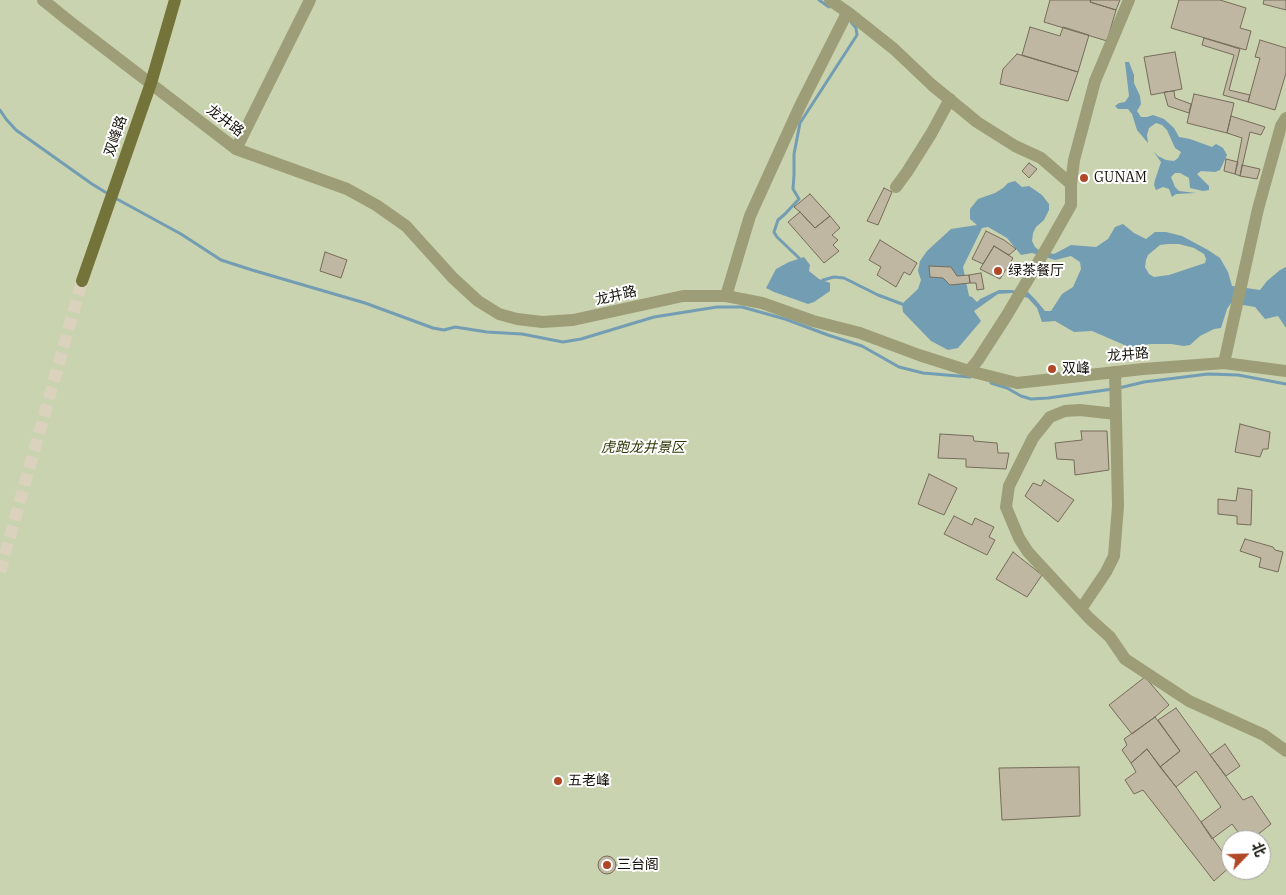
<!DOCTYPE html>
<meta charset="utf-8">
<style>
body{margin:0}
#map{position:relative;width:1286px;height:895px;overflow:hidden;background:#fef4de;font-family:"IBM Plex Serif","Noto Sans SC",serif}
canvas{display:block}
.north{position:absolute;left:1221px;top:830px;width:50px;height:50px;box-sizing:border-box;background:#fff;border:1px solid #a2a19e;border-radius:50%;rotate:66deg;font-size:14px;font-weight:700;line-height:20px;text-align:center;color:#17130c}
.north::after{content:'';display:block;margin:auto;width:18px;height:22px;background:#b04827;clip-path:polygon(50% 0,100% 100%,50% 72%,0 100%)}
</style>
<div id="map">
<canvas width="1286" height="895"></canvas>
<div class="north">北</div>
</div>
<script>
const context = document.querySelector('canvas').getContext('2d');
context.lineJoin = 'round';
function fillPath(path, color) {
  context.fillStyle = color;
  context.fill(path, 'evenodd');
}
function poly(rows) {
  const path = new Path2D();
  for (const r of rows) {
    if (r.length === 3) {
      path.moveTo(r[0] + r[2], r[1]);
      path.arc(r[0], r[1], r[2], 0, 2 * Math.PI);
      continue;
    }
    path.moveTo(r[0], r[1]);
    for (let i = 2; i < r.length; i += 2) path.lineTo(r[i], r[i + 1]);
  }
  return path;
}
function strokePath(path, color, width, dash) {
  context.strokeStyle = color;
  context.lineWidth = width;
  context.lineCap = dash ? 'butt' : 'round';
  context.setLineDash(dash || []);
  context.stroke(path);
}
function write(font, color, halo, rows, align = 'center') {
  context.font = font + ' "IBM Plex Serif","Noto Sans SC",serif';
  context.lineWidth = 4;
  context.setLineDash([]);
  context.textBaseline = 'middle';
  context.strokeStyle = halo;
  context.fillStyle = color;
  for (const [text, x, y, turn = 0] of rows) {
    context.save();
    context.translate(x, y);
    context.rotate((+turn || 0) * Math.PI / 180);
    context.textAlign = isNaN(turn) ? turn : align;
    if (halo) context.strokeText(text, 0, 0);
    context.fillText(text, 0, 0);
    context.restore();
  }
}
const green = poly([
 [0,0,1286,0,1286,895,0,895],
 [1231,840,1261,840,1261,870,1231,870]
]);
const water = poly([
 [1125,62,1129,62,1134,75,1134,83,1140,96,1141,104,1137,111,1141,117,1147,117,1153,115,1164,119,1174,128,1179,137,1190,139,1212,147,1216,144,1223,148,1227,155,1220,170,1215,172,1201,171,1197,174,1209,186,1209,190,1203,191,1190,188,1189,178,1180,173,1175,173,1171,177,1175,187,1179,191,1196,193,1176,194,1172,197,1169,189,1163,187,1156,190,1154,185,1155,180,1161,162,1153,151,1158,156,1166,160,1174,161,1178,158,1181,152,1175,148,1167,130,1162,125,1156,123,1149,128,1147,135,1148,143,1137,130,1132,114,1128,109,1118,109,1115,106,1119,103,1125,102,1129,96],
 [1015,181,1022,187,1029,186,1042,195,1049,204,1049,210,1044,220,1036,227,1033,233,1032,241,1035,247,1040,251,1054,254,1071,245,1096,247,1108,239,1115,227,1123,224,1134,233,1146,239,1155,232,1166,232,1182,236,1208,250,1220,258,1228,272,1232,286,1260,290,1267,281,1280,270,1286,267,1286,328,1278,316,1265,319,1255,307,1231,303,1227,309,1221,328,1214,329,1200,336,1190,345,1184,346,1171,344,1151,344,1129,347,1092,331,1074,332,1055,321,1042,322,1037,308,1028,298,1012,293,998,294,974,311,981,321,958,348,948,350,931,341,903,312,902,304,918,289,921,280,918,271,920,261,927,251,951,229,977,225,970,219,970,209,978,199,995,193,1003,188,1008,183],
 [988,227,1007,238,1021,255,1032,253,1055,260,1071,256,1080,262,1081,269,1073,287,1062,294,1051,311,1045,311,1035,299,1028,292,1011,290,999,290,980,299,977,302,972,297,969,296,963,267,982,228],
 [1168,244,1179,244,1194,248,1204,254,1206,259,1205,263,1169,275,1154,277,1149,274,1145,267,1146,260,1148,255,1160,245],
 [804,257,810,265,809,271,819,279,830,283,830,291,814,302,808,304,774,292,766,288,776,269,789,262]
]);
const stream = poly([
 [819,0,829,7],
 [0,110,6,119,16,130,92,184,110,195],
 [115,198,181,234,221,260,252,270,365,303,433,328,444,330,455,327,487,332,522,334,563,342,581,339,654,317,717,307,742,307,785,319,828,335,862,346,899,367,923,373,970,377],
 [799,258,777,237,774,232,778,220,785,214,799,199,793,189,794,175,794,154,800,123,857,35,856,28,851,22],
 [823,280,834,277,844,278,878,295,902,304],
 [991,383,1007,388,1021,396,1031,399,1048,398,1113,389],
 [1119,388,1144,382,1208,374,1238,375,1286,384]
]);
const building = poly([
 [1050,0,1091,0,1090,2,1116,10,1107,41,1044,22,1050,0],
 [1091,0,1120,0,1116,10,1090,2,1091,0],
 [1179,0,1220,0,1246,8,1240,28,1251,31,1246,50,1171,28,1179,0],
 [1264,0,1286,0,1286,10,1263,4,1264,0],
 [1030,27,1060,36,1063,27,1089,35,1078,72,1022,55,1030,27],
 [1204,38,1240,49,1229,90,1250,95,1248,102,1223,95,1234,55,1202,45,1204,38],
 [1260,40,1286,48,1286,73,1275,110,1248,102,1260,58,1255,57,1260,40],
 [1175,52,1182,89,1151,95,1144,57,1175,52],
 [1017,54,1078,72,1068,101,1000,84,1003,69,1017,54],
 [1174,91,1175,98,1191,104,1189,113,1168,106,1164,92,1174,91],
 [1194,94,1234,103,1227,133,1187,123,1194,94],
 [1231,116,1265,127,1261,135,1250,132,1240,176,1235,174,1242,138,1227,133,1231,116],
 [1226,159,1238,162,1235,174,1224,171,1226,159],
 [1029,163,1037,169,1029,178,1022,171,1029,163],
 [1242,165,1260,169,1257,179,1240,176,1242,165],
 [884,188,892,192,878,225,867,221,884,188],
 [810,194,830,216,815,228,800,212,794,207,810,194],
 [800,212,815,228,830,216,840,228,832,235,838,240,833,245,839,251,824,263,788,222,800,212],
 [986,231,1004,240,1016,249,1009,255,994,246,983,264,972,259,986,231],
 [880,240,917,263,910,275,904,272,896,287,877,275,881,267,869,260,880,240],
 [994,246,1013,258,1000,279,980,269,994,246],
 [325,252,347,260,341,278,320,271,325,252],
 [929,266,951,267,957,276,969,275,970,283,950,285,943,278,930,277,929,266],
 [981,273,984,289,977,290,976,283,970,283,969,275,981,273],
 [1240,424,1270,432,1268,449,1263,449,1260,457,1235,452,1240,424],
 [1081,431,1107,431,1109,470,1075,475,1074,460,1057,459,1055,443,1082,440,1081,431],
 [940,434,973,436,974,441,997,443,998,453,1009,453,1006,469,966,467,966,459,938,458,940,434],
 [929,474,957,488,944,515,918,504,929,474],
 [1044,480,1074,500,1058,522,1025,496,1033,483,1041,486,1044,480],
 [1238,488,1252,490,1251,525,1237,524,1237,516,1218,514,1218,499,1236,501,1238,488],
 [954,516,972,525,975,518,994,527,989,537,995,540,987,555,944,534,954,516],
 [1245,539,1273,547,1275,550,1283,552,1278,572,1259,567,1261,558,1240,551,1245,539],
 [1013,552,1042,575,1027,597,996,579,1013,552],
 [1145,677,1169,705,1155,717,1132,734,1109,705,1145,677],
 [1176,708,1243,800,1252,796,1271,824,1251,840,1244,840,1232,824,1212,839,1201,822,1221,807,1196,771,1176,787,1160,767,1180,751,1158,720,1176,708],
 [1155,717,1180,751,1160,767,1147,749,1131,763,1122,750,1127,745,1124,739,1155,717],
 [1225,744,1240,766,1226,776,1210,755,1225,744],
 [1147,749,1176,787,1231,864,1231,866,1214,881,1143,790,1134,794,1125,780,1136,772,1131,763,1147,749],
 [1079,767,1080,816,1002,820,999,768,1079,767],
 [607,865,9]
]);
const secondaryTunnel = poly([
 [0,572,82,281]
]);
const minor = poly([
 [830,0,850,14,894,49,932,85,977,122,1015,146,1041,158,1071,184],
 [236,149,310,0],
 [896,187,907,172,931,134,950,99],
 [726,296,750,216,800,106,845,17,846,11],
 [1224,363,1258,209,1281,126,1286,118],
 [969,371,978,360,1007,315,1049,244,1071,205,1071,184,1074,160,1095,81,1129,0],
 [1116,414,1080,410,1065,411,1050,417,1033,438,1009,486,1006,507,1019,538,1028,552,1089,618,1110,637,1125,659,1189,701,1264,735,1286,751],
 [1081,609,1106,572,1114,556,1118,506,1115,372]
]);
const tertiary = poly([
 [43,0,69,21,236,149,347,189,376,205,406,226,453,278,478,301,499,314,517,319,542,322,573,320,683,296,726,296,762,303,813,321,860,333,919,355,969,371,1017,383,1143,369,1224,363,1286,371]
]);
const secondary = poly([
 [82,281,151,83,175,0]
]);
const markers = [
 [1084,178,5,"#b04827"],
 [998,271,5,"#b04827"],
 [1052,369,5,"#b04827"],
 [558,781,5,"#b04827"],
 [607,865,5,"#b04827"]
];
const streetNames = [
 ["龙井路",225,121,37],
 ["双峰路",116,136,-71],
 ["龙井路",616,296,-13],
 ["龙井路",1128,355,-5]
];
const poiNames = [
 ["GUNAM",1094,178],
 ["绿茶餐厅",1008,271],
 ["双峰",1062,369],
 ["五老峰",568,781],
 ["三台阁",617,865]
];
const parkNames = [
 ["虎跑龙井景区",643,448]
];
fillPath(green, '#cad3af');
fillPath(water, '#739db3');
strokePath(stream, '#739db3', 3);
fillPath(building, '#c0b7a2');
strokePath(building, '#766d5a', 1);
strokePath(secondaryTunnel, '#dbd2be', 12, [12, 6]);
strokePath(minor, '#9d9e78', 12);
strokePath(tertiary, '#9d9e78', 12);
strokePath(secondary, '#74733a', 12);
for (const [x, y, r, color] of markers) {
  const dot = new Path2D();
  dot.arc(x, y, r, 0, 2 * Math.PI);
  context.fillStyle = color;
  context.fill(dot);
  strokePath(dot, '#fff', 2);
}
write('14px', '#17130c', '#fff', streetNames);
write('14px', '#17130c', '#fff', poiNames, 'left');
write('italic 14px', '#2d3503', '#fff', parkNames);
</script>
